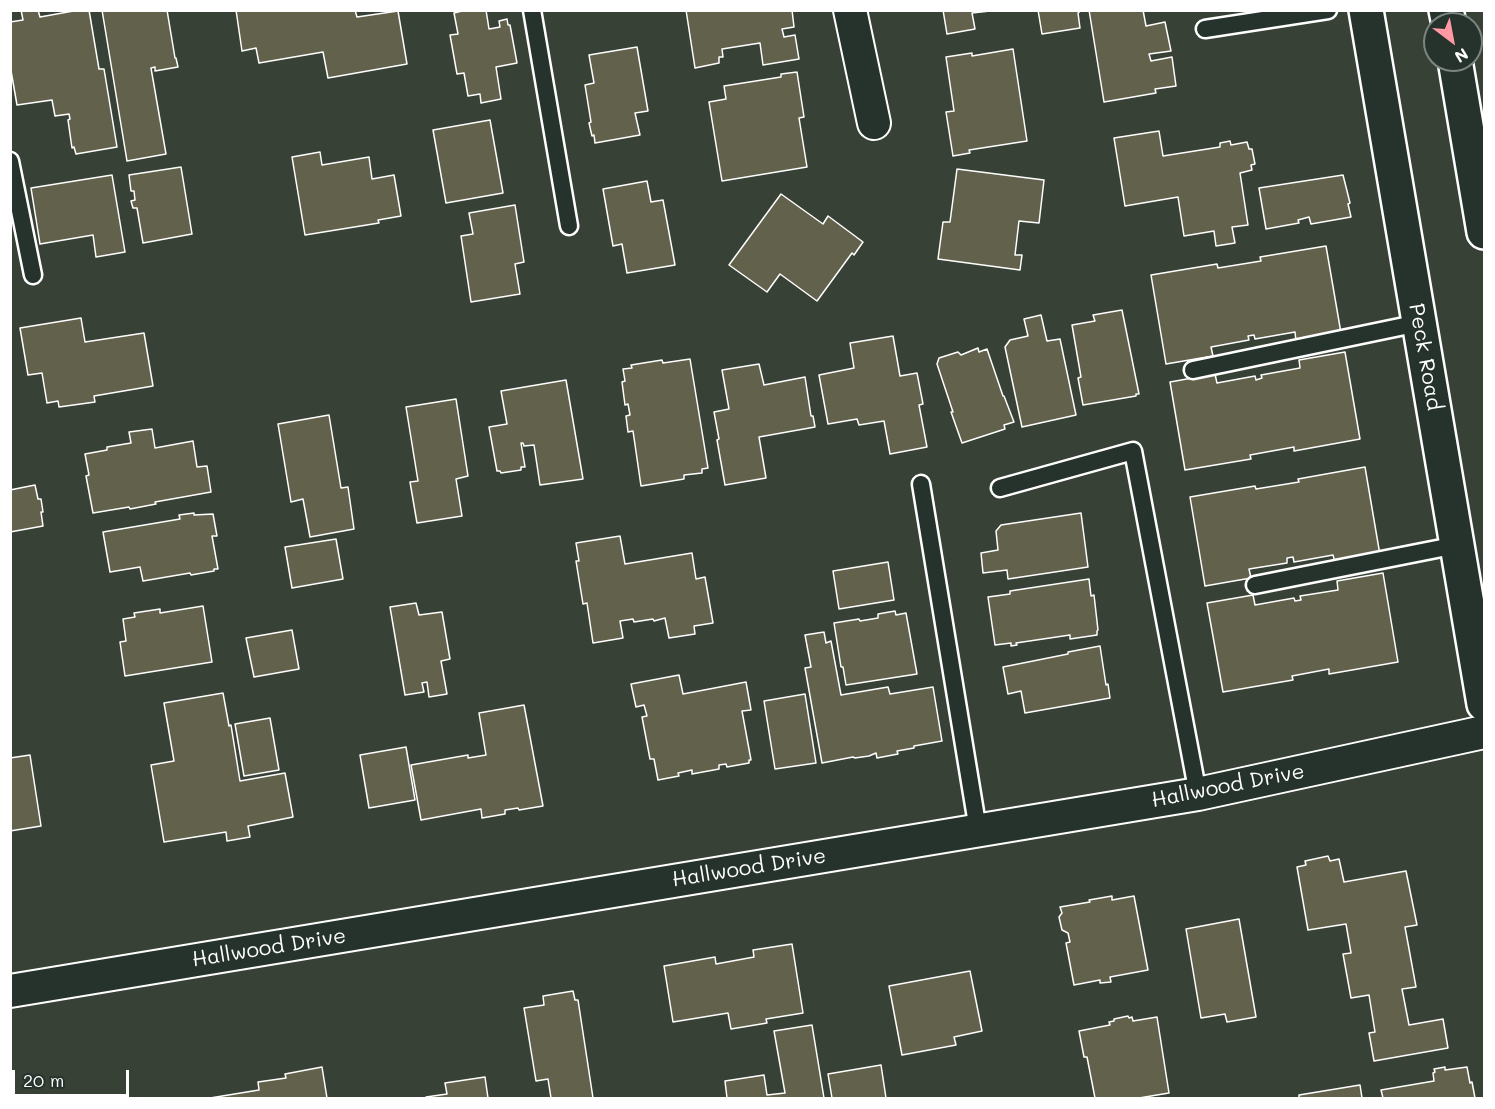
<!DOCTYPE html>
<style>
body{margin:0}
#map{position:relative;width:1495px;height:1109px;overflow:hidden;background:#384136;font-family:Mali,sans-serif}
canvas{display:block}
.frame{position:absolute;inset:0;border:12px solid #fff;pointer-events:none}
.north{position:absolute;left:1423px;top:12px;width:60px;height:60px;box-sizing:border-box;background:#26332d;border:2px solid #7d8581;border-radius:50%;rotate:148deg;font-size:16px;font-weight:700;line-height:24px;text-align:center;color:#fff}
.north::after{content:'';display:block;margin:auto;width:21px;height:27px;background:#ff9aa2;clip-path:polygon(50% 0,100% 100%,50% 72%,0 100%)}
.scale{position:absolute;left:12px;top:1070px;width:117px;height:27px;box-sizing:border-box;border:3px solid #fff;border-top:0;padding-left:8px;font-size:18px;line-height:21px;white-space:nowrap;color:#fff;-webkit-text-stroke:4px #26332d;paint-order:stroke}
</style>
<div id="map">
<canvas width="1495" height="1109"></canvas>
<div class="frame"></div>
<div class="north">N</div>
<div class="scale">20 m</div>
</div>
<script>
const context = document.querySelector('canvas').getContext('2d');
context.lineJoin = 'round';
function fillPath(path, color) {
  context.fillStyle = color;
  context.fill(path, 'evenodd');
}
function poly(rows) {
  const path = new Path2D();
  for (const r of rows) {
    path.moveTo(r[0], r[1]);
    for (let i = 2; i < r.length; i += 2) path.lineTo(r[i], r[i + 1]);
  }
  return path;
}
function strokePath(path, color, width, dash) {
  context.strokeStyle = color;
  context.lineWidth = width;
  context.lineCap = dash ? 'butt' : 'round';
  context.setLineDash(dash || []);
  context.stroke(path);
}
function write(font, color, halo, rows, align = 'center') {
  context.font = font + ' Mali,sans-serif';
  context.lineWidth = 5;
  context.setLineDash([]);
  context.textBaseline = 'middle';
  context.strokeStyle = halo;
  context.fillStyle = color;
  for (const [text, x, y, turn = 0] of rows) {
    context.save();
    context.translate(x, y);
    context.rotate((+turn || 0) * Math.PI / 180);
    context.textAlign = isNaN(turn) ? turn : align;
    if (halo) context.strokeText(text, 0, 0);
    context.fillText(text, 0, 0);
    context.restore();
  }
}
const building = poly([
 [21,10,38,10,40,17,79,10,89,10,99,69,104,69,117,147,76,154,74,147,72,148,68,120,70,119,69,114,55,116,52,100,17,105,10,65,10,22,23,20,21,10],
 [102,10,167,10,175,58,176,58,178,67,155,71,155,67,151,68,166,154,127,161,102,10],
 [236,10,355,10,357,17,398,11,407,64,328,78,323,52,259,63,256,48,242,51,236,10],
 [466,10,486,10,489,29,500,27,499,21,507,19,508,25,510,25,517,63,496,67,501,99,481,103,480,94,468,96,464,73,457,74,450,35,458,34,454,13,466,10],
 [686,10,792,10,794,27,782,29,784,37,795,35,799,59,763,65,760,43,722,49,723,57,719,57,719,63,695,68,686,10],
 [943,10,990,10,990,11,972,13,975,29,947,34,943,10],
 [1038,10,1082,10,1078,13,1080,28,1042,34,1038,10],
 [1089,10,1143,10,1146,26,1165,22,1171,51,1149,54,1151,61,1172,57,1176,86,1155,89,1156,93,1104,102,1089,10],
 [637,47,648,111,635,113,640,135,595,143,594,135,592,136,589,123,591,122,585,85,594,83,589,55,637,47],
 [1013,49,1027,141,969,150,970,153,953,156,946,112,954,111,946,57,972,53,972,56,1013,49],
 [797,72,804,117,799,118,807,167,722,181,709,102,726,99,724,86,781,77,781,74,797,72],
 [490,120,503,193,446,203,433,130,490,120],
 [1159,131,1163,156,1220,147,1220,143,1230,141,1231,145,1247,142,1249,149,1252,149,1255,164,1251,165,1252,170,1240,173,1248,225,1232,227,1235,243,1216,246,1214,231,1184,236,1178,197,1125,206,1114,138,1159,131],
 [320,152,322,165,369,157,372,179,394,175,401,216,378,220,379,223,305,235,292,157,320,152],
 [181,167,192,234,143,243,137,208,133,208,131,201,135,200,134,191,131,191,129,175,181,167],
 [957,169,1044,180,1039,223,1019,221,1015,255,1022,255,1020,270,938,259,943,222,950,222,957,169],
 [112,175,125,252,96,257,93,235,40,244,31,188,112,175],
 [1343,175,1350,203,1348,204,1351,217,1311,224,1309,217,1298,220,1299,223,1266,229,1259,188,1343,175],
 [647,181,651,202,663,200,675,265,627,273,622,244,613,246,603,189,647,181],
 [781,194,823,224,828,216,863,242,854,255,852,253,817,301,780,274,767,292,729,265,781,194],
 [515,205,524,262,515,264,520,294,471,302,461,236,473,234,469,213,515,205],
 [1326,246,1341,333,1296,341,1295,332,1255,339,1254,335,1248,336,1249,340,1211,347,1213,356,1166,364,1151,275,1217,264,1218,268,1261,261,1260,257,1326,246],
 [1122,310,1139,394,1136,394,1136,396,1083,405,1078,378,1081,377,1072,325,1095,321,1093,315,1122,310],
 [1041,315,1047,341,1060,339,1076,415,1022,427,1005,347,1010,340,1028,336,1024,319,1041,315],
 [81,318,85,342,144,333,153,386,94,396,95,402,59,407,58,401,47,403,42,373,28,375,20,328,81,318],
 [893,336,900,376,917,373,923,404,919,405,927,447,890,454,884,421,859,425,857,419,828,424,819,375,854,368,850,343,893,336],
 [978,348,979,352,987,349,1003,396,1004,396,1014,422,1004,425,1005,429,962,443,951,412,953,412,937,364,939,358,958,352,961,355,978,348],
 [1345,352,1360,439,1294,451,1294,447,1250,455,1251,459,1185,470,1170,382,1215,374,1217,383,1255,376,1256,380,1262,378,1261,375,1300,368,1299,360,1345,352],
 [690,359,708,468,702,469,702,473,684,475,684,479,641,486,633,431,628,432,626,416,630,415,628,404,625,405,622,382,625,381,623,369,632,368,631,365,662,360,663,363,690,359],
 [759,364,764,385,805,377,811,416,813,416,815,427,759,437,766,478,725,485,717,440,719,439,714,412,729,409,722,370,759,364],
 [566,380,583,479,540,485,534,445,524,446,523,443,521,443,525,467,521,467,521,470,501,473,500,471,497,471,489,427,507,424,501,391,566,380],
 [456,399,468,476,456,479,462,516,417,523,410,482,418,481,406,407,456,399],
 [329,415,341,488,348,487,354,529,310,537,303,499,291,502,278,424,329,415],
 [152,429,155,448,193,441,197,467,207,466,211,492,155,502,156,504,130,509,129,507,93,513,86,476,89,475,85,454,107,450,107,447,131,443,129,432,152,429],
 [1365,467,1380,555,1335,563,1333,555,1294,562,1293,557,1287,558,1287,563,1249,569,1251,578,1205,586,1190,497,1255,486,1256,489,1299,482,1298,479,1365,467],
 [35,485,38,499,41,499,43,512,41,512,43,526,10,532,10,490,35,485],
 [194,513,194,515,213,514,217,536,212,536,218,569,214,569,214,571,191,575,190,573,143,581,140,567,110,572,103,532,180,519,179,515,194,513],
 [1081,513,1088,567,1008,579,1007,570,983,573,981,553,998,550,996,531,1001,525,1081,513],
 [620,536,625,564,692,553,696,579,705,577,713,623,694,626,695,634,669,638,665,618,654,621,653,619,634,622,633,619,620,621,623,638,593,643,587,603,583,604,576,561,579,561,576,543,620,536],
 [336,539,343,579,292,588,285,547,336,539],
 [888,562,894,600,839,609,833,571,888,562],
 [1383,573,1398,662,1329,674,1329,669,1292,676,1293,680,1223,692,1207,603,1253,595,1255,605,1294,598,1295,601,1301,600,1300,596,1338,590,1337,581,1383,573],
 [1089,579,1091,596,1094,595,1098,630,1097,631,1097,635,1070,639,1070,635,1016,643,1017,645,1011,646,1011,643,995,645,988,597,1010,594,1010,591,1089,579],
 [416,603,419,615,442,612,450,659,441,661,447,694,429,697,427,682,422,683,424,692,405,695,390,607,416,603],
 [203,606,212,662,125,676,120,642,126,641,123,619,135,617,134,613,160,609,160,613,203,606],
 [895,611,896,615,906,613,917,674,846,685,843,667,841,667,834,623,859,619,860,621,878,618,878,614,895,611],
 [292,630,299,669,254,677,246,638,292,630],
 [824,632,826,643,831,641,841,695,888,687,890,694,933,687,942,741,914,746,914,748,897,751,898,754,877,758,876,753,869,756,855,758,853,757,822,763,805,668,811,667,805,635,824,632],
 [1100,646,1106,685,1108,684,1110,698,1025,713,1021,691,1008,694,1003,667,1068,654,1068,652,1100,646],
 [679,675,683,694,746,682,751,710,742,711,751,760,749,760,749,763,727,767,726,764,719,765,719,769,692,774,692,770,678,773,679,776,658,780,654,759,650,759,642,717,647,716,644,705,636,707,631,684,679,675],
 [223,693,229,726,231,725,240,781,285,773,293,817,248,826,250,837,227,841,226,832,164,842,151,765,174,761,164,703,223,693],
 [805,694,816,763,775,769,764,701,805,694],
 [524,705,543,806,519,810,518,808,505,810,505,814,482,818,481,809,421,820,411,765,468,755,468,758,486,755,479,713,524,705],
 [270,718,279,770,244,776,235,724,270,718],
 [406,747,415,800,369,808,360,755,406,747],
 [30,755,41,826,10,831,10,758,30,755],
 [1328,856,1330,861,1339,859,1344,882,1406,871,1417,925,1405,927,1416,987,1402,989,1409,1025,1443,1019,1448,1048,1374,1061,1369,1033,1375,1032,1369,995,1351,998,1343,954,1351,953,1346,924,1308,930,1297,867,1306,865,1305,861,1328,856],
 [1112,896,1112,900,1134,896,1148,970,1110,977,1111,982,1100,983,1100,980,1074,985,1066,943,1070,942,1068,933,1062,930,1059,917,1062,913,1060,907,1090,902,1089,900,1112,896],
 [1239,919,1256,1017,1227,1022,1225,1014,1201,1018,1186,929,1239,919],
 [792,944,803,1013,766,1019,767,1023,731,1029,728,1013,673,1022,664,966,715,957,716,964,754,957,753,950,792,944],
 [970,971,982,1031,954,1037,956,1045,902,1055,889,986,970,971],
 [573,991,575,1000,578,1000,593,1098,551,1098,548,1079,536,1081,524,1008,544,1005,543,996,573,991],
 [1128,1016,1129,1018,1132,1017,1133,1021,1157,1017,1169,1093,1139,1098,1095,1098,1087,1057,1084,1057,1079,1031,1110,1025,1109,1022,1114,1021,1114,1019,1128,1016],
 [812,1025,824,1098,727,1098,725,1081,764,1075,767,1095,785,1093,774,1031,812,1025],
 [881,1065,886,1098,832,1098,828,1074,881,1065],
 [322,1067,327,1098,210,1098,259,1090,258,1082,286,1078,285,1074,322,1067],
 [1445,1067,1445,1070,1467,1067,1470,1083,1472,1082,1475,1098,1383,1098,1381,1090,1434,1081,1433,1073,1435,1072,1434,1069,1445,1067],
 [485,1077,488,1098,426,1098,426,1097,447,1094,445,1083,485,1077],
 [1360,1085,1362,1098,1299,1098,1299,1095,1360,1085]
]);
const lane = poly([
 [532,10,569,226],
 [1205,29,1328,10],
 [10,161,33,275],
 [1193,370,1419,323],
 [921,484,978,830],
 [1000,488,1133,451,1198,794],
 [1255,585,1457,545]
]);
const street = poly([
 [850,10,874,123],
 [10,991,1198,794,1484,732]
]);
const secondary = poly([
 [1366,10,1484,704],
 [1446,10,1449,24],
 [1455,60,1484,232]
]);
const streetNames = [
 ["Peck Road",1425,357,80],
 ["Hallwood Drive",1228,786,-11],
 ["Hallwood Drive",749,868,-9],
 ["Hallwood Drive",269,948,-9]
];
fillPath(building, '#62614c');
strokePath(building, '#fff', 1.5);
strokePath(lane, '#fff', 21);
strokePath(street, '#fff', 36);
strokePath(secondary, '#fff', 38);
strokePath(lane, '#26332d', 16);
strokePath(street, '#26332d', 32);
strokePath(secondary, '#26332d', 33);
write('21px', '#fff', '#26332d', streetNames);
</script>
